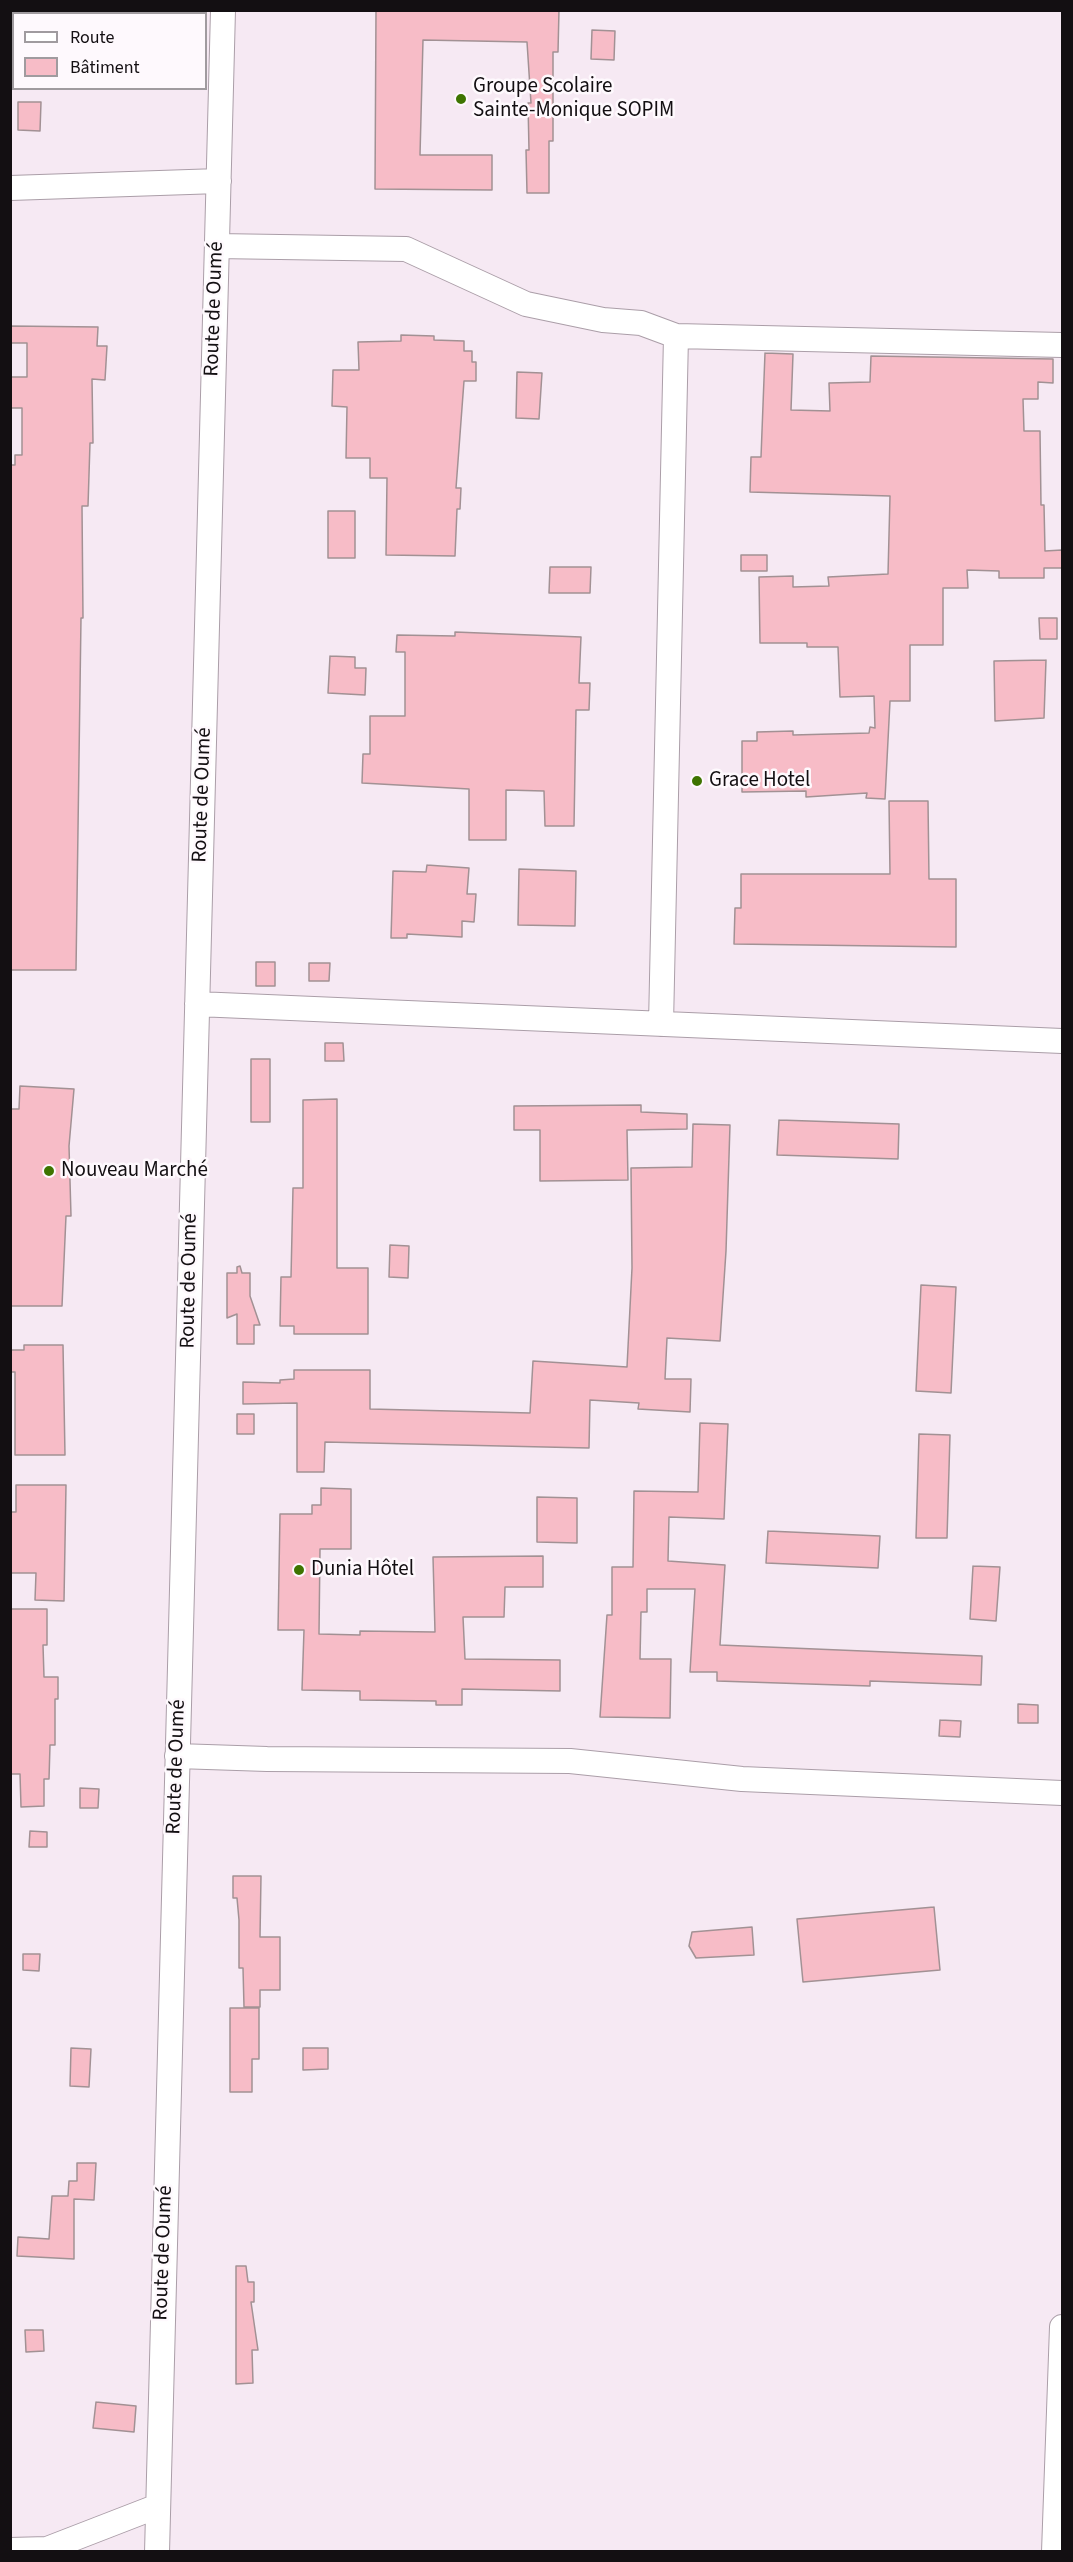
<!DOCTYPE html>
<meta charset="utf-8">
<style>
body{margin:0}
#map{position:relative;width:1073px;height:2562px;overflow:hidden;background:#f6e9f3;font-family:"Source Sans 3",sans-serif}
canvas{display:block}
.frame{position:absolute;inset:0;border:12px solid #130f12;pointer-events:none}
.legend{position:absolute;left:12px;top:12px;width:195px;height:78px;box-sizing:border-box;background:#fef9fd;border:2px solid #a09b9f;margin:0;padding:8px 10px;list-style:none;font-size:18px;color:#130f12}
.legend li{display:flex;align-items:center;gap:12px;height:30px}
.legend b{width:30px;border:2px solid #a09b9f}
</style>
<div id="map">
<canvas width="1073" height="2562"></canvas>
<div class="frame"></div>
<ul class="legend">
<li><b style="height:8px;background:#fff"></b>Route</li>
<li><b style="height:16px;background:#f7bcc7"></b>Bâtiment</li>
</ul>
</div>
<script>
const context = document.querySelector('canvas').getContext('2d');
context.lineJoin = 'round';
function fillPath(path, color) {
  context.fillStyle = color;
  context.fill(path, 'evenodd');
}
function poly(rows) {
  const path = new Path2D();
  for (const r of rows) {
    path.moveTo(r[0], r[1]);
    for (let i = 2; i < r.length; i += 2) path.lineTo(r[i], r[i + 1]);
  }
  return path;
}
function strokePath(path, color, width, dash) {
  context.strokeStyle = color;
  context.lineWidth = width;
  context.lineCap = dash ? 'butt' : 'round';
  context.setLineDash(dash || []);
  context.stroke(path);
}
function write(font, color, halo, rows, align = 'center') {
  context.font = font + ' "Source Sans 3",sans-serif';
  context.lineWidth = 5;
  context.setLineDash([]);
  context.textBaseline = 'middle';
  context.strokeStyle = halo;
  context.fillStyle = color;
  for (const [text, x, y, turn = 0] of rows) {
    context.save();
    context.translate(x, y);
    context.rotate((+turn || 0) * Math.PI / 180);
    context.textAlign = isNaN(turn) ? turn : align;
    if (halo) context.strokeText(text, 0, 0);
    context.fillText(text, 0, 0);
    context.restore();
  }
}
const building = poly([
 [376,10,559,10,558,52,553,52,553,141,549,141,549,193,527,193,526,150,529,150,528,103,531,103,527,42,423,40,420,155,492,155,492,190,375,189,376,10],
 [592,30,615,31,614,60,591,59,592,30],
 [18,102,41,102,40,131,18,130,18,102],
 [10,326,98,327,97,346,107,346,105,380,92,379,93,443,90,443,88,506,82,506,83,618,81,618,76,970,10,970,10,465,15,465,15,455,22,455,22,408,10,408,10,377,27,377,27,343,10,343,10,326],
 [401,335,434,336,434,340,464,341,464,351,472,351,472,362,476,362,476,381,464,381,456,488,461,488,460,509,457,509,455,556,386,555,387,478,370,478,370,458,346,458,347,407,332,406,333,370,359,370,358,342,401,341,401,335],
 [765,353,793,354,791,410,830,411,829,383,870,382,871,356,1053,359,1053,383,1038,382,1038,399,1023,399,1024,431,1040,431,1041,505,1044,505,1045,551,1062,550,1062,568,1044,568,1044,578,999,578,999,571,967,570,968,588,943,588,943,645,910,645,910,701,890,701,885,799,866,798,867,793,806,797,806,791,742,792,742,741,757,741,757,732,793,731,793,735,869,733,870,727,875,728,874,696,840,697,838,647,807,647,807,643,760,643,759,577,793,576,793,587,829,586,828,577,888,574,890,496,750,492,751,457,761,457,765,353],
 [517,372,542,373,539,419,516,418,517,372],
 [328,511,355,511,355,558,328,558,328,511],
 [741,555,767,555,767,571,741,571,741,555],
 [550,567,591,567,590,593,549,593,550,567],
 [1039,618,1057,618,1057,639,1040,639,1039,618],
 [455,632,581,637,579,683,590,683,589,710,576,710,574,826,545,826,544,791,506,790,506,840,469,840,469,789,362,783,363,754,370,754,370,716,405,716,405,652,396,652,397,635,455,636,455,632],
 [330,656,355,657,355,668,366,668,365,695,328,693,330,656],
 [1046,660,1044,718,995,721,994,661,1046,660],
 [889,801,928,801,929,879,956,879,956,947,734,944,735,908,741,908,741,874,890,874,889,801],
 [427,865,469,868,467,894,476,894,474,922,462,921,462,937,407,934,407,938,391,938,393,871,426,872,427,865],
 [519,869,576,871,575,926,518,925,519,869],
 [256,962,275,962,275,986,256,986,256,962],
 [309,963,330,963,329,981,309,981,309,963],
 [325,1043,343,1043,344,1061,325,1061,325,1043],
 [251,1059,270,1059,270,1122,251,1122,251,1059],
 [20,1086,74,1089,69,1146,71,1216,66,1216,62,1306,10,1306,10,1109,19,1109,20,1086],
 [337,1099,337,1268,368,1268,368,1334,294,1334,294,1326,280,1326,281,1277,291,1277,293,1188,303,1188,303,1100,337,1099],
 [641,1105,641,1112,687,1114,687,1129,627,1130,628,1180,540,1181,540,1130,514,1130,514,1106,641,1105],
 [779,1120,899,1124,898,1159,777,1155,779,1120],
 [693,1124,730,1125,726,1251,720,1341,667,1338,665,1379,691,1379,690,1412,638,1409,639,1403,590,1400,589,1448,325,1442,324,1472,297,1472,297,1403,243,1404,243,1382,280,1383,280,1380,294,1379,294,1370,370,1370,370,1409,530,1413,533,1361,627,1367,632,1268,631,1168,692,1167,693,1124],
 [390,1245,409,1246,408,1278,389,1277,390,1245],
 [240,1266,242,1273,250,1273,250,1296,260,1325,254,1325,254,1344,237,1344,237,1314,227,1318,227,1273,237,1273,237,1267,240,1266],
 [921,1285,956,1287,951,1393,916,1391,921,1285],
 [24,1345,63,1345,65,1455,15,1455,15,1372,10,1372,10,1350,24,1350,24,1345],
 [237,1414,254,1414,254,1434,237,1434,237,1414],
 [700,1423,728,1424,724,1519,669,1517,668,1561,725,1565,720,1645,982,1656,981,1685,870,1681,870,1686,717,1681,717,1672,690,1672,695,1589,647,1589,647,1612,641,1612,640,1659,671,1659,670,1718,600,1717,607,1615,612,1615,612,1567,633,1567,634,1491,698,1492,700,1423],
 [919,1434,950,1435,947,1538,916,1538,919,1434],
 [16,1485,66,1485,64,1601,35,1600,36,1573,10,1573,10,1512,16,1512,16,1485],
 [321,1488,351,1489,351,1549,320,1549,319,1634,360,1635,360,1631,435,1632,433,1557,543,1556,543,1587,505,1587,504,1617,463,1617,465,1659,560,1660,560,1691,462,1689,462,1705,436,1705,436,1701,360,1700,360,1691,302,1690,304,1630,278,1630,280,1514,312,1514,312,1505,321,1505,321,1488],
 [537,1497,577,1498,577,1543,537,1542,537,1497],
 [768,1531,880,1536,878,1568,766,1563,768,1531],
 [973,1566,1000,1567,996,1621,970,1619,973,1566],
 [10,1609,47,1609,47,1645,43,1645,44,1677,58,1677,58,1699,55,1699,55,1745,50,1745,49,1779,44,1779,44,1806,21,1807,20,1774,10,1774,10,1609],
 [1018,1704,1038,1705,1038,1723,1018,1723,1018,1704],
 [940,1720,961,1721,960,1737,939,1736,940,1720],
 [80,1788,99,1789,98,1808,80,1808,80,1788],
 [30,1831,47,1832,47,1847,29,1847,30,1831],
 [233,1876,261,1876,260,1937,280,1937,280,1990,260,1990,260,2007,244,2007,243,1968,239,1968,239,1920,237,1898,233,1898,233,1876],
 [934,1907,940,1970,803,1982,797,1919,934,1907],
 [752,1927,754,1955,696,1958,689,1946,692,1932,752,1927],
 [23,1954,40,1954,39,1971,23,1970,23,1954],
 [230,2008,259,2008,259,2059,252,2059,252,2092,230,2092,230,2008],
 [71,2048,91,2049,89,2087,70,2086,71,2048],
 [303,2048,328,2048,328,2069,303,2070,303,2048],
 [77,2163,96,2163,94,2200,74,2199,74,2259,17,2256,18,2237,49,2239,52,2196,68,2196,69,2181,77,2181,77,2163],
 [236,2266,246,2266,248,2282,254,2282,254,2302,251,2302,258,2350,252,2350,253,2383,236,2384,236,2266],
 [25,2330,43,2330,44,2351,26,2352,25,2330],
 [96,2402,136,2406,134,2432,93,2428,96,2402]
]);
const minor = poly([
 [10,188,219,181],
 [217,246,406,249,526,304,603,320,641,323,676,336,1062,345],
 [197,1004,1062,1041],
 [661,1024,676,336],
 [177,1756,267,1759,570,1761,742,1779,1062,1793],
 [10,2550,47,2549,158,2506],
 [157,2552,223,10],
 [1054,2552,1062,2327]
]);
const markers = [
 [461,99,6,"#3e7400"],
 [697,781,6,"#3e7400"],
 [49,1171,6,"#3e7400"],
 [299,1570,6,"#3e7400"]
];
const poiNames = [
 ["Groupe Scolaire",473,87],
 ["Sainte-Monique SOPIM",473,111],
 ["Grace Hotel",709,781],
 ["Nouveau Marché",61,1171],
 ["Dunia Hôtel",311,1570]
];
const streetNames = [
 ["Route de Oumé",215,309,-88],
 ["Route de Oumé",203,795,-88],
 ["Route de Oumé",190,1281,-89],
 ["Route de Oumé",177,1767,-88],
 ["Route de Oumé",164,2253,-88]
];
fillPath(building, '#f7bcc7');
strokePath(building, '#a29194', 1.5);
strokePath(minor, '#ab9ea8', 26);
strokePath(minor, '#fff', 24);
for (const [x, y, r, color] of markers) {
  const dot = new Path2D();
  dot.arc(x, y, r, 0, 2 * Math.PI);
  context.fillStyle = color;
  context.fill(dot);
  strokePath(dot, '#fef9fd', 2);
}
write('21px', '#130f12', '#fef9fd', poiNames, 'left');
write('21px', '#130f12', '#fef9fd', streetNames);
</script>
